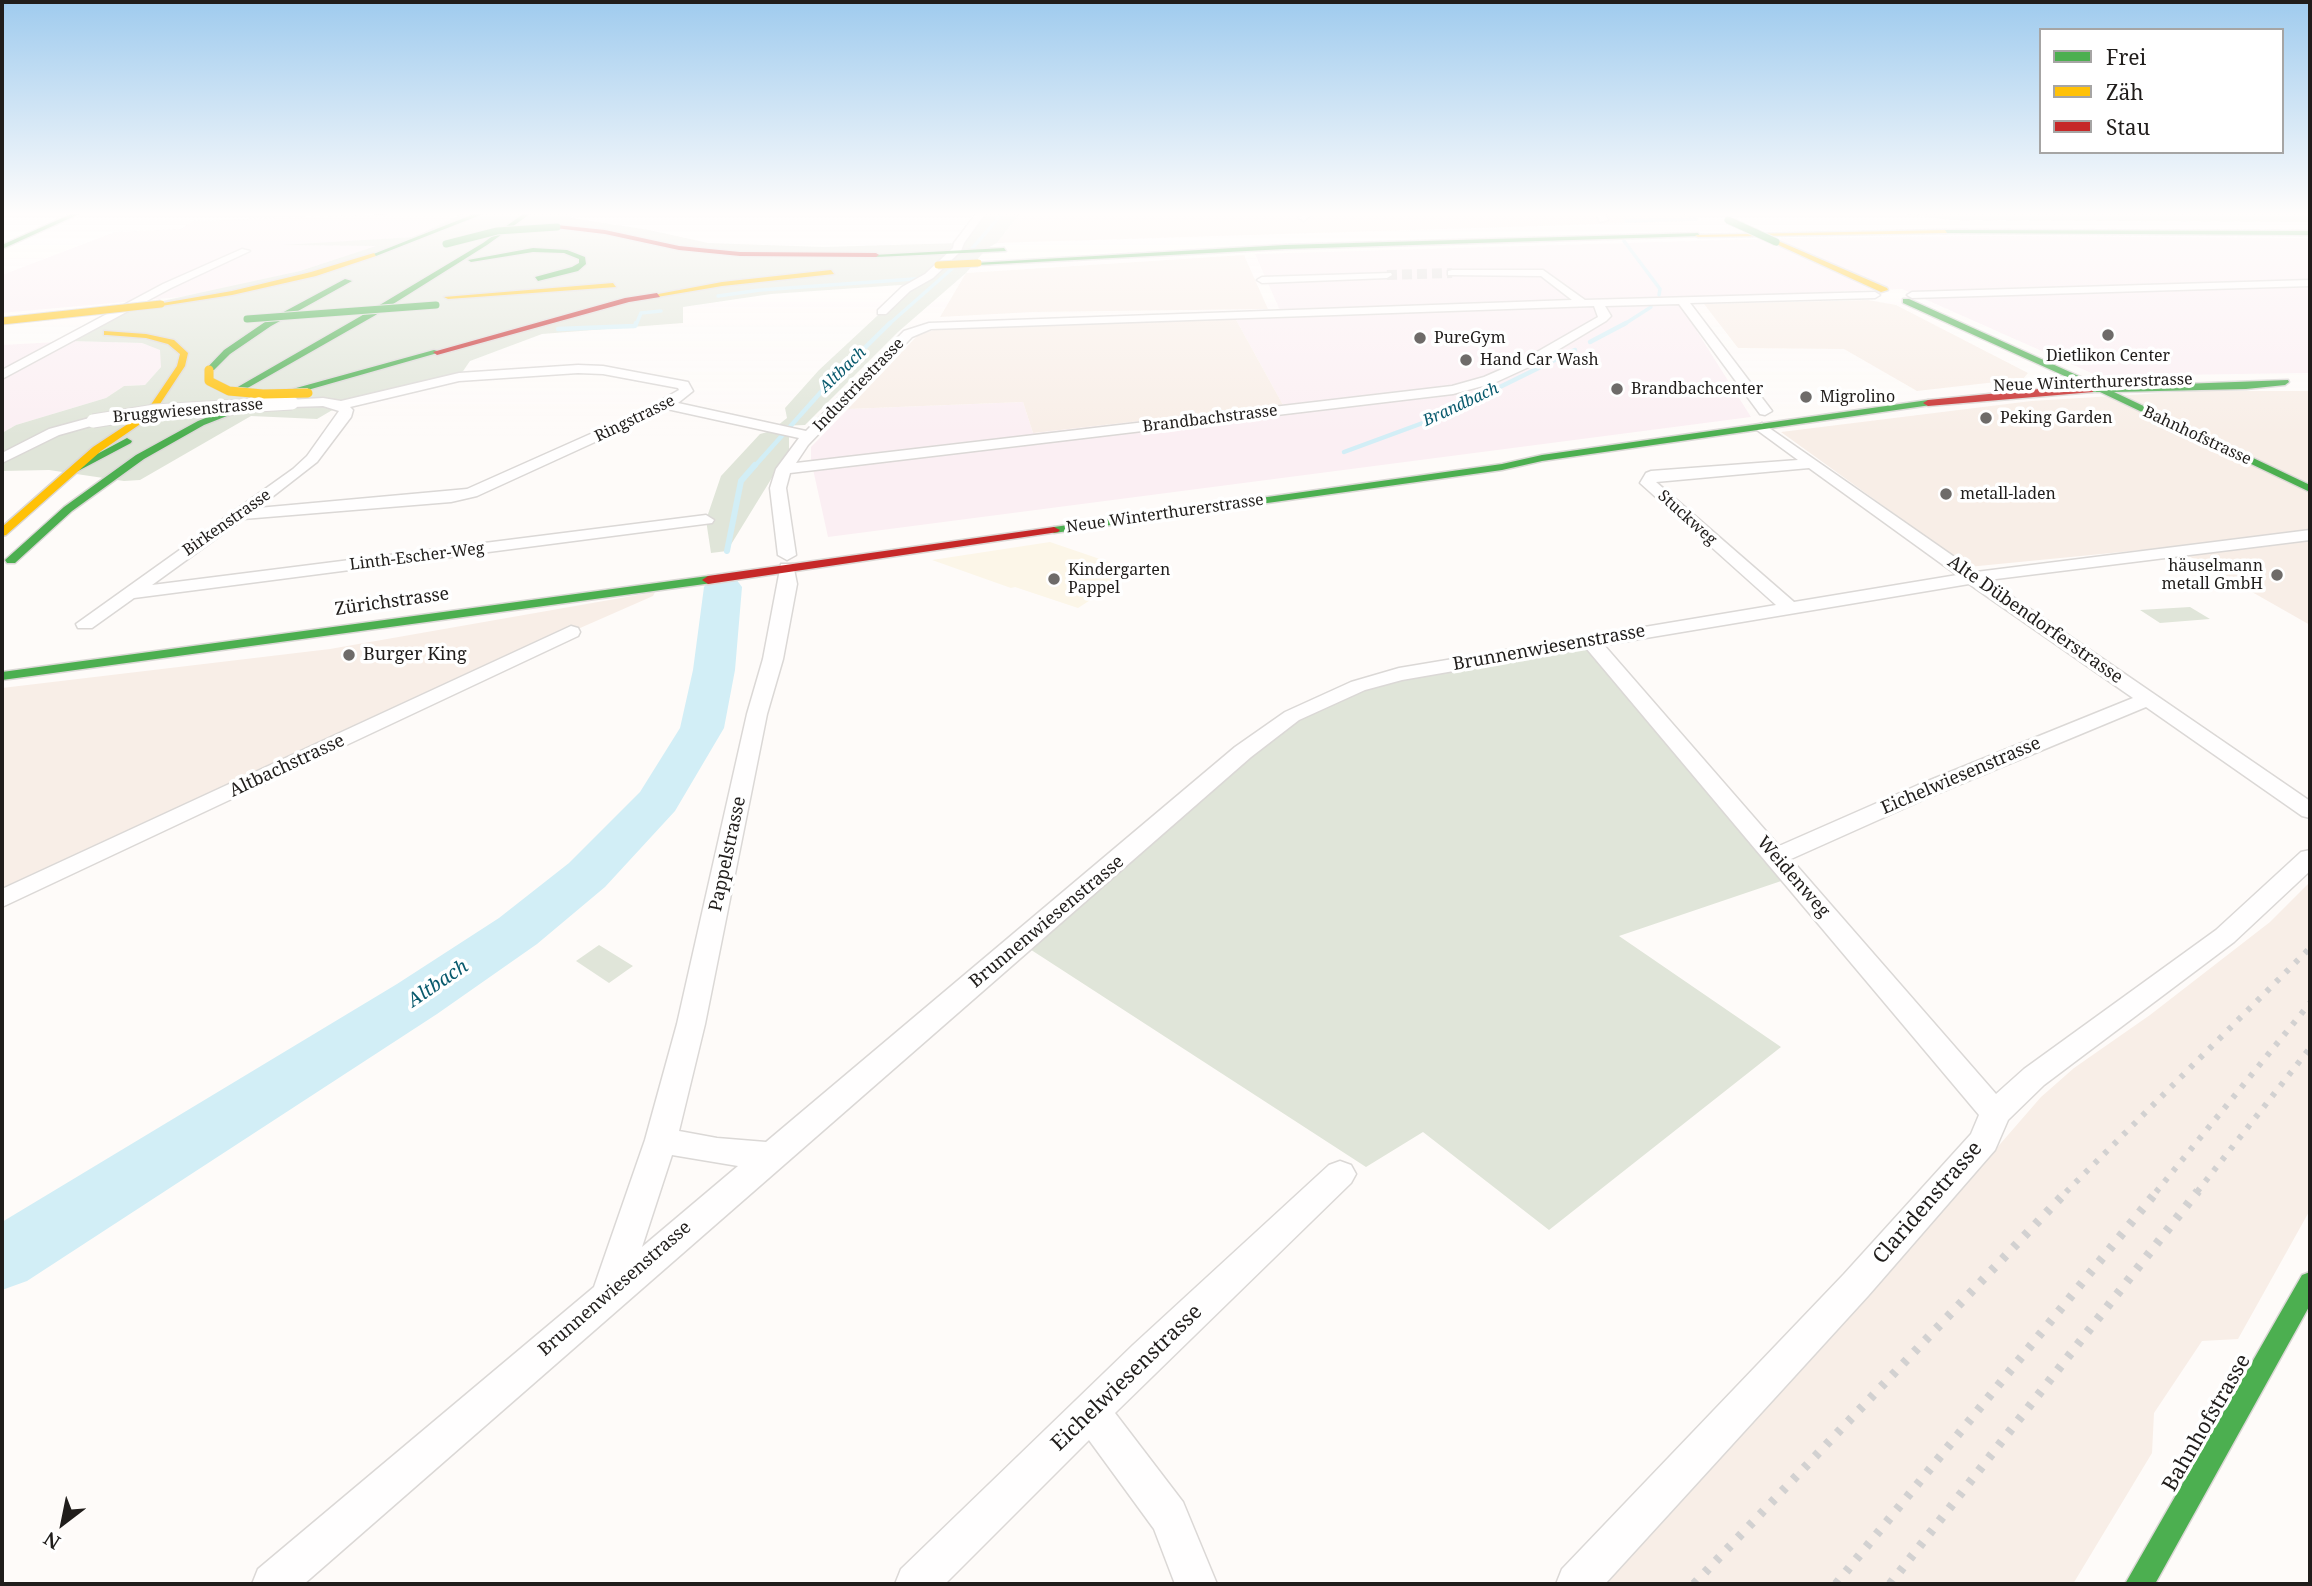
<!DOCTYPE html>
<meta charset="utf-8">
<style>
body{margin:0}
#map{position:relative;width:2312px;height:1586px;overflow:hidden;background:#fefbf9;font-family:"Noto Serif",serif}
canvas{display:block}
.frame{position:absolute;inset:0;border:4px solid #201d1b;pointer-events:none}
.legend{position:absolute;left:2039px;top:28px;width:245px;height:126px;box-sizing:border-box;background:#fff;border:2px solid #a6a5a4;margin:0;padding:9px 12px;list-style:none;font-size:21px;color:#201d1b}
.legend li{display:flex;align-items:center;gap:14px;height:35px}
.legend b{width:35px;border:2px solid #a6a5a4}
.north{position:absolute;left:28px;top:1488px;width:70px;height:70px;-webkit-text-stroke:5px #fff;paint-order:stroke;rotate:212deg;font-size:19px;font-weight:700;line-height:28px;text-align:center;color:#201d1b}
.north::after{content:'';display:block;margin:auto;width:24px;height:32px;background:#201d1b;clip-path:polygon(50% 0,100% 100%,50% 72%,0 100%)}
</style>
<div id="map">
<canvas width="2312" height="1586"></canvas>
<div class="frame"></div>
<ul class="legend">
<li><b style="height:9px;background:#4caf50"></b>Frei</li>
<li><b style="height:9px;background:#ffc107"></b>Zäh</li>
<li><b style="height:9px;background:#c62828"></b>Stau</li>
</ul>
<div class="north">N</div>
</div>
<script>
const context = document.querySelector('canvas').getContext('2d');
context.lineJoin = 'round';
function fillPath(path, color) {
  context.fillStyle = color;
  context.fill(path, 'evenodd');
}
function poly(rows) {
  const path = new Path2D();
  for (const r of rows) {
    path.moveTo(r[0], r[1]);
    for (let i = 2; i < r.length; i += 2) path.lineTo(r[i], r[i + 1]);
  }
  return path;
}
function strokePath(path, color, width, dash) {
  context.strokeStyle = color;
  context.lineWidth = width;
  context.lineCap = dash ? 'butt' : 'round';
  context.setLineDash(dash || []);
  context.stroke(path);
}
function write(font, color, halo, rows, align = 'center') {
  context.font = font + ' "Noto Serif",serif';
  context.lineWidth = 7;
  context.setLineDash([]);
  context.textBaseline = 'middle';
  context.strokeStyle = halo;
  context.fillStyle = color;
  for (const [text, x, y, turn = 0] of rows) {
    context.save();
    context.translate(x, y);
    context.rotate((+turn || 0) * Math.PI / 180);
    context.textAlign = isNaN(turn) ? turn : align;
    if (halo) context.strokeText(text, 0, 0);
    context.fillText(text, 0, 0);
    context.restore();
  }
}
const commercial = poly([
 [388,214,461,214,414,237,296,245,378,246,300,271,232,287,180,297,2,313,2,275,115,232,181,229,193,221],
 [1986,236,2310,238,2310,373,2098,376,1902,289,1676,298,1751,417,828,537,811,460,811,447,848,409,1023,402,1033,433,1283,405,1234,316,1282,315,1255,254,1792,238],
 [75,341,142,343,161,350,161,367,145,385,124,386,106,398,16,425,2,433,2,345]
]);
const built = poly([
 [1019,214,1684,214,1696,221,997,243],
 [1244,255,1268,309,1033,312,940,317,966,273],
 [1868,300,1896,305,2028,373,2023,379,1917,391,1844,349,1738,348,1704,304],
 [1234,316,1283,405,1033,433,1023,402,848,409,918,335,940,328],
 [2194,391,2310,391,2310,625,2173,547,1968,567,1781,432,2031,401],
 [655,592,653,596,571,632,2,899,2,688,330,649],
 [2310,882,2310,1210,2238,1339,2202,1341,2154,1413,2152,1453,2073,1584,1603,1584,1736,1434,1935,1219,2041,1097,2074,1068,2150,1015,2270,922]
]);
const education = poly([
 [1050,542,1135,571,1078,608,1015,587,1011,588,932,560]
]);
const green = poly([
 [461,214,574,214,571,218,649,230,708,243,823,247,959,243,981,214,1019,214,997,243,987,248,966,273,898,332,805,425,777,426,787,418,785,408,819,370,906,289,915,284,771,294,683,307,683,323,542,334,470,361,459,377,341,405,317,419,251,416,140,480,124,481,49,470,2,471,2,433,16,425,106,398,124,386,145,385,161,367,160,350,142,343,69,341,130,308,300,271,376,246,282,245,414,237],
 [1903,214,2301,214,2310,218,2310,222,1952,220],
 [771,431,789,436,789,450,727,551,711,553,706,520,721,476,760,434],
 [2190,607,2210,619,2160,623,2140,610],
 [1590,641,1793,877,1619,936,1781,1047,1549,1230,1423,1132,1366,1167,1022,944,1243,752,1358,686],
 [599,945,633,966,609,983,576,961]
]);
const streamFar2 = poly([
 [1626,221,1696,219],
 [1624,241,1660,289,1659,295],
 [969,252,1002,214],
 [718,296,760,290,928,278],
 [636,325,641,313,661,311],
 [888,325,955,266],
 [1623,325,1651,307]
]);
const streamFar1 = poly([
 [558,329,635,326,636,323],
 [1590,342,1626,323],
 [1344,452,1439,417,1575,350],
 [754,467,829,383,890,323]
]);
const stream = poly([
 [727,551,741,481,755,465]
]);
const river = poly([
 [723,576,736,579,742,587,735,670,724,728,675,811,605,887,537,944,437,1014,27,1281,2,1290,2,1222,397,984,499,918,569,863,640,792,680,728,693,670,704,587,710,579,723,576]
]);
const streetTunnel = poly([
 [1387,275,1452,273]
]);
const street = poly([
 [976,214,985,214,964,243,961,251,933,278,910,291,886,314,878,314,878,310,902,287,925,274,953,248,954,243,976,214],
 [1303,214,1312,214,1304,221,1299,218,1303,214],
 [1596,214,1605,214,1608,220,1600,222,1596,214],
 [242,249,250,251,171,288,2,379,2,370,163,284,242,249],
 [1452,270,1543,270,1585,300,1875,292,1880,295,1875,298,1690,303,1772,411,1765,415,1760,414,1679,304,1605,306,1611,316,1606,321,1531,366,1494,383,1453,394,790,473,786,488,796,555,787,560,778,555,770,488,776,469,799,438,667,409,477,496,451,502,243,519,152,585,706,515,714,520,712,523,134,598,92,628,78,628,76,624,293,469,307,456,339,411,323,406,292,407,287,406,287,400,323,398,341,401,459,373,578,365,603,366,688,382,693,391,678,403,806,431,904,331,929,323,1572,300,1541,276,1448,275,1448,271,1452,270],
 [1594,306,1598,317,1523,360,1484,377,1452,386,796,463,808,445,912,337,931,329,1594,306],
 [578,373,603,374,678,388,679,390,642,411,467,489,258,508,317,462,351,417,353,410,350,407,459,381,578,373],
 [1391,273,1392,275,1387,278,1262,283,1257,280,1262,277,1391,273],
 [2310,280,2310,286,1912,298,1907,295,1912,292,2310,280],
 [93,417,100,421,98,424,59,435,2,463,2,453,49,429,93,417],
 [1762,423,1976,572,2310,530,2310,540,1988,580,2310,801,2310,818,2302,816,2146,707,1934,795,1791,859,1996,1094,2024,1069,2216,930,2301,852,2310,850,2310,871,2234,942,2044,1085,2008,1120,1995,1150,1868,1296,1605,1584,1556,1584,1562,1569,1844,1274,1971,1134,1979,1115,1586,648,1402,680,1365,690,1299,720,1251,757,304,1584,252,1584,258,1569,594,1287,645,1140,677,1024,747,714,763,659,781,564,793,564,797,584,783,659,767,714,705,1024,679,1131,717,1138,766,1142,1235,747,1285,712,1351,682,1399,668,1776,605,1640,483,1646,473,1651,471,1798,460,1757,430,1755,427,1762,423],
 [1809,468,1957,575,1794,602,1656,482,1809,468],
 [1969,584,2133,698,1918,785,1779,846,1604,645,1969,584],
 [672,1155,738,1166,642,1247,672,1155],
 [571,626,578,628,580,632,578,636,2,907,2,889,571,626],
 [1340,1161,1351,1165,1356,1174,1351,1183,1115,1413,1183,1502,1217,1584,1175,1584,1154,1529,1089,1440,945,1584,895,1584,901,1569,1133,1345,1329,1165,1340,1161]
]);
const fast = poly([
 [71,214,79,214,2,249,2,245,71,214],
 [474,214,483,214,376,256,371,255,474,214],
 [523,214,530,214,487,245,374,316,237,394,229,392,368,312,483,243,523,214],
 [1945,230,2310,231,2310,235,1943,233,1945,230],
 [1698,233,1700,236,1285,249,978,265,974,263,1285,245,1698,233],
 [533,248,567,250,585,257,586,264,578,271,538,281,535,277,572,267,579,263,579,259,564,253,533,252,471,262,468,260,533,248],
 [1004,248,1006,251,876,257,873,255,1004,248],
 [345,279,352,281,271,326,230,354,212,372,205,370,224,350,265,322,345,279],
 [1903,299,1909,299,2103,387,2288,380,2289,382,2285,385,2246,389,2114,392,2310,485,2310,492,2100,392,2087,392,2085,390,2089,387,1903,303,1903,299],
 [434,350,441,352,255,405,204,425,144,459,72,511,15,563,7,563,5,560,64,507,136,455,198,421,249,401,434,350],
 [1928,400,1931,401,1931,405,1542,461,1502,470,1054,533,1048,530,1054,527,1502,464,1542,455,1928,400],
 [127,438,132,441,131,443,78,471,69,469,127,438],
 [708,576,712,577,712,583,2,680,2,672,708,576],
 [2310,1272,2310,1305,2155,1584,2125,1584,2302,1275,2310,1272]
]);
const slow = poly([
 [1945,230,1947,233,1698,237,1695,235,1945,230],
 [1776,240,1887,288,1888,290,1881,292,1774,243,1776,240],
 [374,253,376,256,316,276,232,295,161,306,157,304,232,291,311,272,374,253],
 [831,270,834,274,722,286,657,297,653,295,722,282,831,270],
 [613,283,616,287,448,299,444,297,613,283],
 [104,331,146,334,174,340,188,353,185,366,152,416,101,451,6,535,2,536,2,527,93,447,146,412,177,366,180,354,168,344,146,338,107,335,104,335,104,331]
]);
const jam = poly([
 [557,225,605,230,679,246,740,252,876,253,879,255,876,257,740,256,679,250,605,234,555,228,557,225],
 [657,293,660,297,629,302,437,355,433,352,625,298,657,293],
 [2090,387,2093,388,2093,392,1928,406,1923,403,1928,400,2050,388,2090,387],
 [1054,527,1060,530,1058,532,708,584,702,580,708,576,1054,527]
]);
const railFar1 = poly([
 [2066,1192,2310,948],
 [2156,1192,2310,1003],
 [2197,1192,2310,1048]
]);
const rail = poly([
 [1694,1584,2067,1191],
 [1836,1584,2157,1191],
 [1890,1584,2198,1191]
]);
const streetBridge = poly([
 [93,421,155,411,292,403]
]);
const fastBridge = poly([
 [1728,220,1776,242],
 [446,244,497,231,557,227],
 [247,319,436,305]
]);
const slowBridgeFar1 = poly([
 [938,265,978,263],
 [2,321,161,304]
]);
const slowBridge = poly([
 [209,370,209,381,229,391,263,394,308,393]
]);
const markers = [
 [2108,335,7,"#6e6b69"],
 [1420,338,7,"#6e6b69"],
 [1466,360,7,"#6e6b69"],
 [1617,389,7,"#6e6b69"],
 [1806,397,7,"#6e6b69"],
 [1986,418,7,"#6e6b69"],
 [1946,494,7,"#6e6b69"],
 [2277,575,7,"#6e6b69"],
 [1054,579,7,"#6e6b69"],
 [349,655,7,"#6e6b69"]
];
const farPoinames = [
 ["PureGym",1434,338],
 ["Dietlikon Center",2108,356,"center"],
 ["Hand Car Wash",1480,360],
 ["Brandbachcenter",1631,389],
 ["Migrolino",1820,397],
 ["Peking Garden",2000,418],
 ["metall-laden",1960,494],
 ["häuselmann",2263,566,"right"],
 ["metall GmbH",2263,584,"right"],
 ["Kindergarten",1068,570],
 ["Pappel",1068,588]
];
const farWaternames = [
 ["Altbach",843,370,-44],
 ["Brandbach",1461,405,-25]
];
const farStreetnames = [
 ["Neue Winterthurerstrasse",2093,383,-2],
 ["Industriestrasse",859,385,-46],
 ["Bruggwiesenstrasse",188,411,-5],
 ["Ringstrasse",635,419,-26],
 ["Brandbachstrasse",1210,419,-7],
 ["Bahnhofstrasse",2197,436,25],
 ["Neue Winterthurerstrasse",1165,514,-8],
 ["Stuckweg",1687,518,42],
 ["Birkenstrasse",227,523,-35],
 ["Linth-Escher-Weg",417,557,-7]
];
const streetNames = [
 ["Zürichstrasse",392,602,-8],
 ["Alte Dübendorferstrasse",2035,620,35],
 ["Brunnenwiesenstrasse",1549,648,-10],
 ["Altbachstrasse",287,766,-25],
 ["Eichelwiesenstrasse",1961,776,-23],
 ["Pappelstrasse",728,854,-78],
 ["Weidenweg",1793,877,49],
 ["Brunnenwiesenstrasse",1047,922,-40],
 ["Brunnenwiesenstrasse",615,1289,-41]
];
const poiNames = [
 ["Burger King",363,655]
];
const waterNames = [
 ["Altbach",438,984,-34]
];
const nearStreetnames = [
 ["Claridenstrasse",1928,1203,-49],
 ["Eichelwiesenstrasse",1127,1378,-44],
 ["Bahnhofstrasse",2207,1423,-60]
];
fillPath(commercial, '#fbeff3');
fillPath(built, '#f8eee7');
fillPath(education, '#fcf6e8');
fillPath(green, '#e0e5d9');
strokePath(streamFar2, '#d2eef6', 3.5);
strokePath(streamFar1, '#d2eef6', 4.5);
strokePath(stream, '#d2eef6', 6);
fillPath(river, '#d2eef6');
strokePath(streetTunnel, '#dddad8', 10, [10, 5]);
strokePath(street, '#dbd8d6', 3);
strokePath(fast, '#dbd8d6', 3);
strokePath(slow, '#dbd8d6', 3);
strokePath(jam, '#dbd8d6', 3);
fillPath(street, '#fffefe');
fillPath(fast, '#4caf50');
fillPath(slow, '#ffc107');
fillPath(jam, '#c62828');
strokePath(railFar1, '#d2d1d1', 6, [4.5, 9]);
strokePath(rail, '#d2d1d1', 9, [5, 11]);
strokePath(streetBridge, '#dbd8d6', 15, []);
strokePath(fastBridge, '#dbd8d6', 9, []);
strokePath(slowBridgeFar1, '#dbd8d6', 9, []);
strokePath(slowBridge, '#dbd8d6', 10, []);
strokePath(streetBridge, '#fffefe', 13);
strokePath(fastBridge, '#4caf50', 7);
strokePath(slowBridgeFar1, '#ffc107', 7);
strokePath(slowBridge, '#ffc107', 9);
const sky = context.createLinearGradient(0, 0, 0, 436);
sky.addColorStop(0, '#9fcbee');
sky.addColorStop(0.49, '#fffdfc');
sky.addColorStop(1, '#fffdfc00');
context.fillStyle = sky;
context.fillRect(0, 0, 2312, 436);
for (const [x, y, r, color] of markers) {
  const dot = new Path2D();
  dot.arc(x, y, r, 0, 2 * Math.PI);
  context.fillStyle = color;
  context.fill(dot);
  strokePath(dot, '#fff', 2.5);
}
write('16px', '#201d1b', '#fff', farPoinames, 'left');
write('italic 16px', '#095a6d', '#fff', farWaternames);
write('16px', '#201d1b', '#fff', farStreetnames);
write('18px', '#201d1b', '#fff', streetNames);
write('18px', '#201d1b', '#fff', poiNames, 'left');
write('italic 19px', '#095a6d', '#fff', waterNames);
write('21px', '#201d1b', '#fff', nearStreetnames);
</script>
